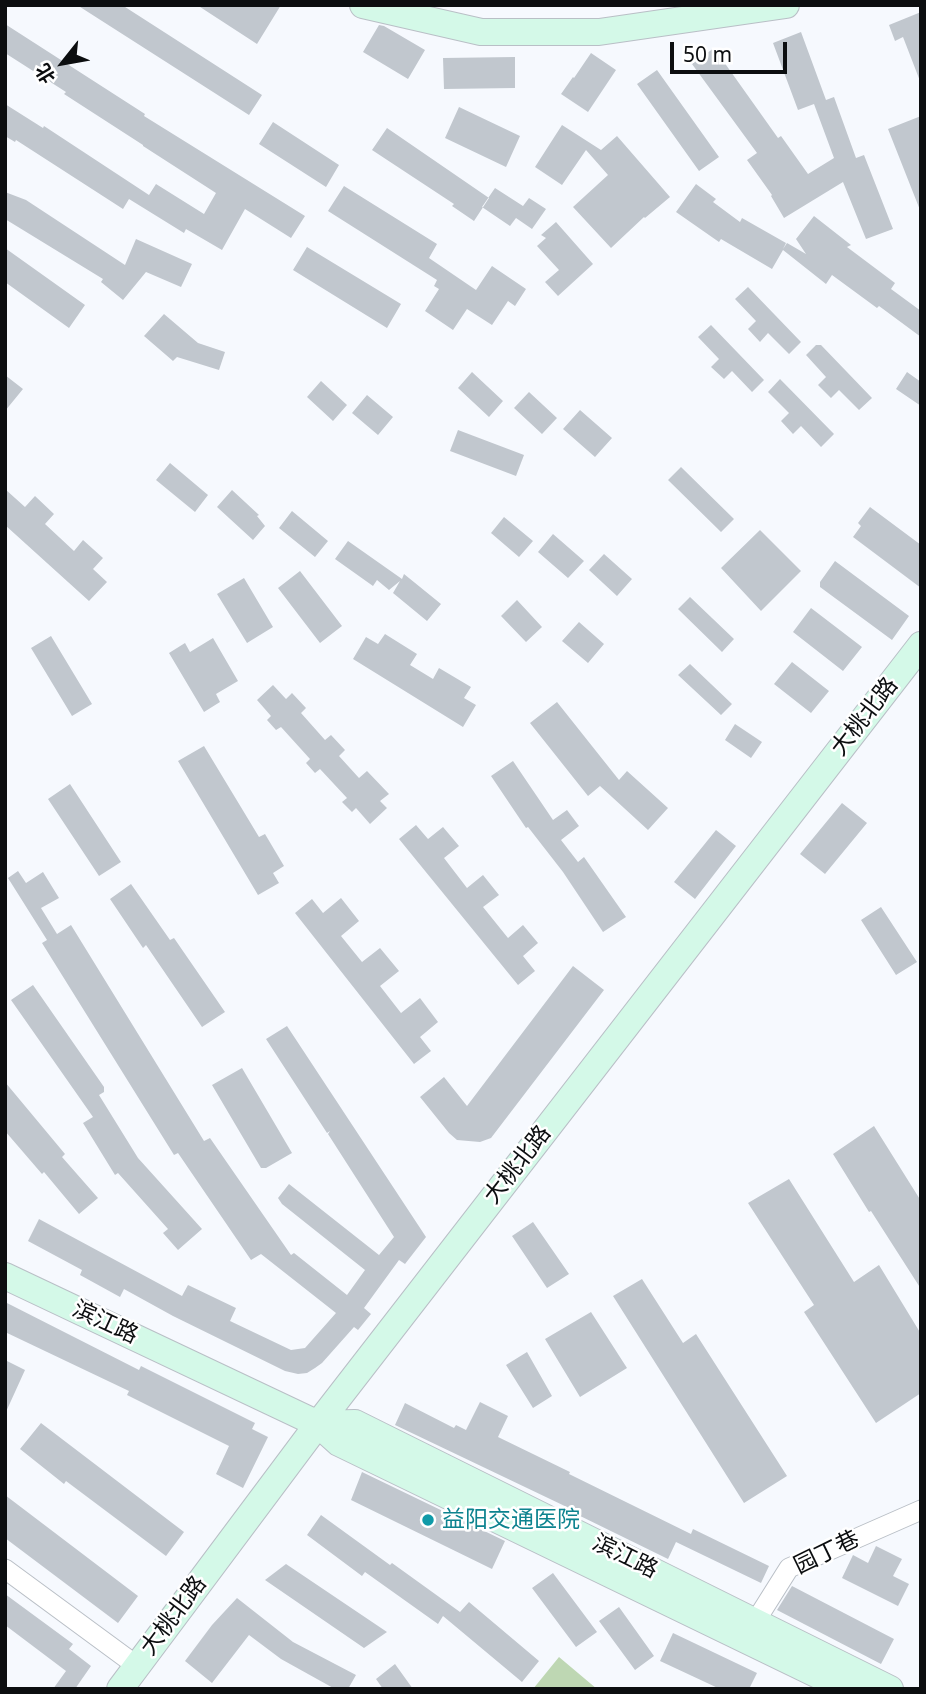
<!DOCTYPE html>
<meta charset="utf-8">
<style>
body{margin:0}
#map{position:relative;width:926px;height:1694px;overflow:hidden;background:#f6f9fe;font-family:"Noto Sans","Noto Sans SC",sans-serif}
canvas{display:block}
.frame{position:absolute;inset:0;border:7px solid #0c0e10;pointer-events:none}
.north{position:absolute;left:28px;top:28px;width:70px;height:70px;-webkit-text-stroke:5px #fff;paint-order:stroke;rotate:239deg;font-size:19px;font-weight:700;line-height:28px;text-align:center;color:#0c0e10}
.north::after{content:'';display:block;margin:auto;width:24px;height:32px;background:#0c0e10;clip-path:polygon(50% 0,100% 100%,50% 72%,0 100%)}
.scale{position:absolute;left:670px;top:42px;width:117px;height:32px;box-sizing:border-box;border:4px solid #0c0e10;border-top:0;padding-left:9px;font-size:21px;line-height:24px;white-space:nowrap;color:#0c0e10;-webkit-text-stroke:5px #fff;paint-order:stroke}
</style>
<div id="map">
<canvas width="926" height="1694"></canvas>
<div class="frame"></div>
<div class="north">北</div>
<div class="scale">50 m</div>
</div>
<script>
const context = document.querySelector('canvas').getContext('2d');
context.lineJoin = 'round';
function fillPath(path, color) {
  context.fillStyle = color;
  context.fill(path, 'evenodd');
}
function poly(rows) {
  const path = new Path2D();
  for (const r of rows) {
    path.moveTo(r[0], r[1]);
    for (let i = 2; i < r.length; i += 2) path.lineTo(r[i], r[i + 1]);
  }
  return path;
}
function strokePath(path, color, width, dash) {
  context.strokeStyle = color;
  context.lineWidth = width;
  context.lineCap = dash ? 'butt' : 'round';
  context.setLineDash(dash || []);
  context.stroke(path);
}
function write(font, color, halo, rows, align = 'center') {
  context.font = font + ' "Noto Sans","Noto Sans SC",sans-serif';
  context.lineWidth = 5;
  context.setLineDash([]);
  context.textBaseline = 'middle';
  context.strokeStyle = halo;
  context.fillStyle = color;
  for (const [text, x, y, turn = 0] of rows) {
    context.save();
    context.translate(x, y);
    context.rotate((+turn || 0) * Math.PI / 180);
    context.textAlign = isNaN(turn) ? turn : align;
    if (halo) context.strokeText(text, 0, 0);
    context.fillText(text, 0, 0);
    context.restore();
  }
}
const green = poly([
 [559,1657,597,1689,533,1689]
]);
const building = poly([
 [77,5,122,5,262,95,249,115],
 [197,5,281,5,257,44],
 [921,12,921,81,920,81,903,37,895,41,889,25],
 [5,24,145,114,144,116,305,216,291,238,245,209,222,250,186,229,184,233,129,199,123,209,16,140,15,142,5,136,5,104,43,128,44,126,149,195,156,184,204,214,216,193,143,146,143,145,64,94,66,92,5,53],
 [379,25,384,26,425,50,408,79,363,52],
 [801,32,826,100,834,97,856,158,864,155,893,229,866,239,843,182,784,218,771,196,772,195,747,160,757,153,692,64,714,48,778,138,781,136,808,174,834,158,814,104,798,110,773,43],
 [591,53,616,70,588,112,561,94,573,77,574,78],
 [515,57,515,88,444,89,443,58],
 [657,70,719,157,699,171,637,84],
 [459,107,520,136,506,167,445,138],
 [921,116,921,210,920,210,888,129],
 [273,122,339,165,326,187,259,144],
 [562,125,601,150,617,136,670,197,645,218,644,217,611,248,573,207,608,175,586,150,562,185,535,167],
 [387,128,489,198,474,221,452,206,454,204,372,150],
 [696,184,716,199,713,202,740,222,742,218,786,243,783,249,787,243,806,254,796,239,814,216,851,245,847,247,895,283,891,289,921,311,921,337,879,306,877,308,832,275,826,284,783,250,772,269,721,239,719,242,676,212],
 [344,186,437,244,429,258,476,290,492,266,526,289,515,306,508,301,492,325,467,309,453,330,425,311,439,289,434,286,437,280,328,211],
 [495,188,523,206,529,198,546,209,532,229,516,218,510,226,482,207],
 [5,192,26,200,125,265,136,239,192,264,181,287,146,272,123,300,101,282,103,279,5,219],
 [556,222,593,264,558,296,545,282,559,270,537,246,546,238,541,235],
 [307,247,401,304,387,328,293,270],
 [5,248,85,305,69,328,5,282],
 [748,287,801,342,789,354,768,333,760,342,748,329,756,321,735,299],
 [164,314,198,343,225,352,219,370,177,357,173,361,144,336],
 [711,325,764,380,752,392,732,371,724,379,711,367,719,359,698,337],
 [816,345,821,345,872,398,859,410,839,390,831,398,818,385,826,377,806,355],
 [472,372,503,401,489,417,458,388],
 [907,372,921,382,921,406,896,389],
 [5,375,23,389,5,411],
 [780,379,834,434,821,447,801,426,793,434,781,421,789,413,768,392],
 [321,381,347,405,333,421,307,397],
 [529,392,557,418,542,434,514,408],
 [367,395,393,417,378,435,352,413],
 [580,410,612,438,595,457,563,429],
 [458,430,524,455,516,476,450,451],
 [170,463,208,495,195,512,156,480],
 [681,467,734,519,721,532,668,480],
 [5,489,25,507,35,496,54,514,45,524,74,551,83,540,103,558,93,569,107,582,89,601,5,525],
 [232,490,259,515,257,516,265,526,253,540,217,507],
 [870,507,921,545,921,588,853,537,861,526,858,523],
 [292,511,328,541,315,557,279,528],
 [504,517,533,541,519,557,491,533],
 [760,530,801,571,761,611,721,568],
 [553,534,584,561,568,578,538,552],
 [348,541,402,579,404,574,441,604,427,621,393,593,400,581,389,590,377,580,373,586,335,559],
 [604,554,632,579,617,596,589,570],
 [835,561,909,616,892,640,820,587,820,582],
 [300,571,342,626,320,643,278,588],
 [244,578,273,627,247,643,217,594],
 [690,597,734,639,722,652,678,609],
 [517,600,542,627,526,642,501,616],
 [811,608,862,647,843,671,793,632],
 [579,622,604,644,588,663,562,641],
 [385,634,417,654,410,665,433,679,439,668,471,687,464,698,476,705,463,727,353,659,366,637,378,644],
 [51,636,92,704,72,716,31,648],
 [213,638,238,681,216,694,220,702,204,712,169,653,185,643,190,652],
 [792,662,829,691,811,713,774,684],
 [690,664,732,704,721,715,678,675],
 [273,685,286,699,292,693,306,708,301,713,325,740,331,735,345,750,339,756,359,778,367,771,389,794,380,801,387,808,370,824,356,808,352,812,342,802,347,798,320,769,315,773,306,763,310,759,281,727,276,730,267,720,271,716,257,700],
 [557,702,619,780,627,771,668,808,648,830,600,786,588,796,530,723],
 [735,724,762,742,751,758,725,740],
 [204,746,259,837,265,834,284,866,273,873,279,883,258,895,178,761],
 [513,761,553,820,567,810,579,826,561,840,578,862,584,857,626,917,603,932,563,872,528,827,526,828,491,776],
 [70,784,121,862,99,876,48,799],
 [842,803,867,823,825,874,800,854],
 [416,825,428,839,443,827,459,846,444,858,467,888,483,875,499,895,483,907,508,938,523,925,538,943,523,956,535,971,518,985,399,839],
 [716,830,736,846,695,899,674,882],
 [18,871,26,883,43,872,59,898,41,908,57,934,71,925,204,1141,210,1138,291,1255,294,1253,347,1295,365,1270,282,1204,278,1198,289,1184,379,1255,394,1237,328,1134,330,1131,327,1133,266,1039,287,1026,426,1237,405,1264,399,1260,364,1308,371,1314,358,1330,354,1327,322,1363,315,1368,307,1373,298,1374,285,1371,173,1316,124,1289,120,1297,80,1275,82,1270,28,1241,39,1219,182,1296,188,1285,236,1308,230,1321,291,1350,305,1348,336,1313,261,1254,251,1260,178,1153,174,1155,42,943,47,940,8,878],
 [131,884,170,940,174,938,225,1012,202,1027,146,945,143,948,110,899],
 [341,898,359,921,341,936,362,962,380,948,399,971,380,986,401,1013,420,998,438,1022,420,1037,431,1051,414,1064,295,913,312,899,323,913],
 [881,907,917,962,896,975,861,920],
 [573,966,604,990,491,1138,480,1142,457,1140,449,1133,420,1097,444,1077,467,1106],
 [33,985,104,1087,104,1092,99,1095,138,1158,202,1229,178,1250,163,1233,168,1229,118,1173,115,1175,83,1123,93,1117,11,1000],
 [242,1068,292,1153,266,1168,261,1168,212,1085],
 [5,1082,65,1154,62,1157,98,1198,79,1214,44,1172,42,1174,5,1131],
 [874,1126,921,1201,921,1289,871,1211,869,1212,833,1154],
 [789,1179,854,1282,879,1265,921,1334,921,1393,876,1423,804,1312,814,1305,748,1203],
 [533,1222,569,1274,547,1288,512,1236],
 [642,1279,683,1343,696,1334,787,1476,744,1503,613,1296],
 [5,1302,139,1370,141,1366,255,1423,252,1429,268,1437,243,1488,216,1474,229,1446,127,1395,129,1391,5,1332],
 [591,1312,627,1368,580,1397,545,1339],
 [527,1352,552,1396,533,1408,506,1365],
 [5,1360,25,1370,5,1414],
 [480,1402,508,1416,498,1437,570,1472,569,1474,691,1534,693,1529,769,1566,761,1583,676,1542,668,1559,570,1511,571,1509,395,1425,405,1403,454,1428,456,1425,466,1430],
 [41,1423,184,1532,166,1556,66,1481,64,1484,20,1449],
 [362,1472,505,1541,492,1569,351,1500],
 [5,1495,138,1596,118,1623,5,1538],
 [321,1515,390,1565,392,1563,460,1612,469,1602,539,1661,522,1682,443,1616,438,1624,365,1572,362,1576,307,1535],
 [876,1546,902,1559,893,1576,909,1584,898,1606,842,1578,853,1555,868,1563],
 [286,1564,387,1632,364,1648,265,1580],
 [553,1573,597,1632,576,1647,532,1588],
 [792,1586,894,1639,881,1664,777,1610],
 [5,1594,73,1644,69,1649,91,1666,75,1689,53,1689,66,1671,5,1625],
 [237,1598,293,1642,356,1675,348,1689,335,1689,281,1659,249,1635,212,1683,185,1661,212,1625],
 [619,1607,654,1656,635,1670,599,1621],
 [673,1633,757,1673,749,1689,720,1689,660,1661],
 [395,1664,413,1689,383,1689,376,1679]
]);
const street = poly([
 [5,1569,137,1666],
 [755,1622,789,1568,921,1510]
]);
const secondary = poly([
 [363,5,481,32,599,32,786,5],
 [5,1276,318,1424],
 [120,1689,318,1424,921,645],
 [847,1689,339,1443,318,1424,355,1423,890,1689]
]);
const markers = [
 [428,1520,7,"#0f9aa8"]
];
const streetNames = [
 ["大桃北路",865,717,-52],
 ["大桃北路",518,1165,-52],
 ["滨江路",105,1323,25],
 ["园丁巷",827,1553,-26],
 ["滨江路",625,1557,26],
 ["大桃北路",174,1616,-53]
];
const cultureNames = [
 ["益阳交通医院",442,1520]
];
fillPath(green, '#bed7b3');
fillPath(building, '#c1c7ce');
strokePath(street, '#b9bfc6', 21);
strokePath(secondary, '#b9bfc6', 28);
strokePath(street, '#fff', 19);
strokePath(secondary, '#d4f9e8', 26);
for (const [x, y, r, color] of markers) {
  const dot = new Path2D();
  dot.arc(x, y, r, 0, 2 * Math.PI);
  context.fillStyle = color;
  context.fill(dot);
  strokePath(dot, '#fff', 2.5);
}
write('23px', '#0c0e10', '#fff', streetNames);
write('23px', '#0d838f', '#fff', cultureNames, 'left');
</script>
